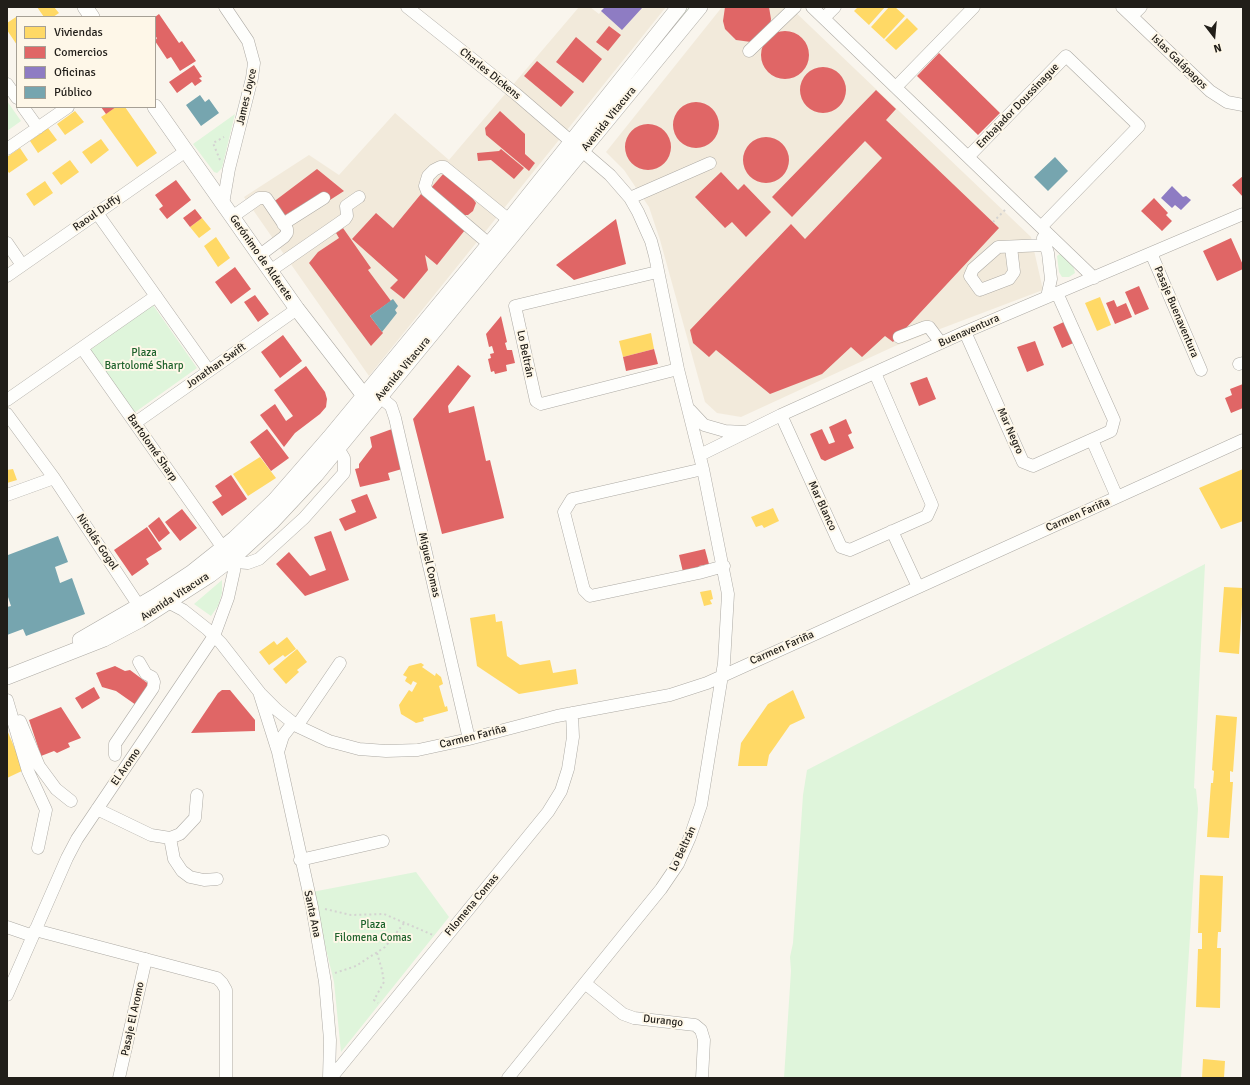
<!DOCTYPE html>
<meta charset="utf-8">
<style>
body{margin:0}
#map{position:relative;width:1250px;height:1085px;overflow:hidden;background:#f9f5ed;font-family:Signika,sans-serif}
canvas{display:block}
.frame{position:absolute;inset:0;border:8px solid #211e19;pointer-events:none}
.legend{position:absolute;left:16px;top:16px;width:140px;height:92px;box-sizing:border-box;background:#fef7e8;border:1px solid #a6a095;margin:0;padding:5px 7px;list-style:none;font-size:12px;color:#211e19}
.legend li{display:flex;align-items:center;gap:8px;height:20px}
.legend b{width:20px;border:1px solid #a6a095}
.north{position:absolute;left:1194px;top:16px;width:40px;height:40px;-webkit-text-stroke:3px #fef7e8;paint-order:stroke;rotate:164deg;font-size:11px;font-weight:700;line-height:16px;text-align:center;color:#211e19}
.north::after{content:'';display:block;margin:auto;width:14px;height:18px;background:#211e19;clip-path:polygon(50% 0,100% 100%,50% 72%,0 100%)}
</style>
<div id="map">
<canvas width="1250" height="1085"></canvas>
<div class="frame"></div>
<ul class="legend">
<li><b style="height:11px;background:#ffd966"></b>Viviendas</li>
<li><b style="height:11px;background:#e06666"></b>Comercios</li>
<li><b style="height:11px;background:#8e7cc3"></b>Oficinas</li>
<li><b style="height:11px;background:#76a5af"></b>Público</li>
</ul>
<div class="north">N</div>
</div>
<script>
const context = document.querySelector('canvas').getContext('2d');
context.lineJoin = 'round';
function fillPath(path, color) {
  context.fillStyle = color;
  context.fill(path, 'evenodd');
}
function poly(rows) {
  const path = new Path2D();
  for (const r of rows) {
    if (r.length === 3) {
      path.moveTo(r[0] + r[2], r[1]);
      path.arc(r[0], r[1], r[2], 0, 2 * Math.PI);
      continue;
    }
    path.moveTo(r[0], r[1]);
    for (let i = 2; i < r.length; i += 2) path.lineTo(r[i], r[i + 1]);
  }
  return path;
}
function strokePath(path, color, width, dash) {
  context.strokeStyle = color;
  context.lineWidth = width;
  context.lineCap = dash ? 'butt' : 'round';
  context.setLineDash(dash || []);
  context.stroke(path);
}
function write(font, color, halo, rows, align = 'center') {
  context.font = font + ' Signika,sans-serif';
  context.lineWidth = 4;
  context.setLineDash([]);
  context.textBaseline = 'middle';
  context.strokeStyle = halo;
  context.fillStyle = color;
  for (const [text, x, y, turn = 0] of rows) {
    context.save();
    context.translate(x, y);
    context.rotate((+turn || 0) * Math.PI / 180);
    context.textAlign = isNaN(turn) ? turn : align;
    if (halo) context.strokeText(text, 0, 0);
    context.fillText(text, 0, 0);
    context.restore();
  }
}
const built = poly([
 [579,7,590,7,599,14,605,7,666,7,369,376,244,197,309,155,339,175,395,113,449,160],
 [722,7,790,7,1031,237,1043,290,895,346,741,417,717,413,705,402,660,240,649,207,624,170,606,152]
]);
const green = poly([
 [689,7,693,7,586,136,633,77],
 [7,101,21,121,7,131],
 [235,114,222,168,217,173,214,172,193,144],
 [1060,254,1063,254,1073,265,1075,273,1069,277,1062,277,1059,272,1057,256],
 [153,305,197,368,134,413,90,350],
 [1205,564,1194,788,1196,789,1198,809,1181,1078,784,1078,791,971,790,957,793,943,803,795,807,770],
 [222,580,222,593,218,606,211,616,194,604],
 [416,872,449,917,341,1052,334,982,312,892]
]);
const homes = poly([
 [37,7,54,7,59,13,53,17,44,17],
 [858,7,885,7,869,25,854,11],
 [889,7,895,7,905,16,884,39,871,27],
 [16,17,17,19,17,45,7,30,7,23],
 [907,18,918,29,896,50,885,40],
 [116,107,125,107,157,153,137,167,101,117],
 [75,111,84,122,65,135,57,124],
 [48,128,57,140,38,153,30,141],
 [101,139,109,150,91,164,82,152],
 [20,148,28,160,9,173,7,170,7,157],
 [70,160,79,172,61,185,52,173],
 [45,181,53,193,34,206,26,194],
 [202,218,211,229,199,238,190,227],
 [216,237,230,258,218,267,204,246],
 [1100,297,1111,325,1097,331,1085,303],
 [651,333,654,349,623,357,619,341],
 [260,457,276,478,248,496,233,474],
 [13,469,17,480,7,483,7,470],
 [1243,469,1243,521,1221,529,1199,488],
 [773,508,779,521,764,528,762,525,756,527,751,517],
 [1224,587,1243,588,1239,654,1219,652],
 [711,590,713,599,710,600,712,604,704,606,700,592],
 [495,614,496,622,502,621,507,656,520,665,550,660,553,673,576,669,578,684,519,694,477,666,470,618],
 [287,637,296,649,285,657,283,655,269,665,259,652,274,641,277,645],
 [297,649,307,662,297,670,299,672,286,684,273,669],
 [421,663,424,665,422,667,435,676,436,673,441,677,443,684,439,686,445,707,447,706,448,711,423,718,424,721,416,723,401,714,399,705,409,690,412,692,417,683,413,681,411,685,405,681,407,677,403,675,409,666],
 [793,690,805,718,790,725,769,755,767,766,738,766,741,743,768,704],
 [1216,715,1237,717,1233,772,1230,771,1230,782,1233,782,1229,838,1207,837,1211,783,1213,783,1214,771,1212,770],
 [7,730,24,770,7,778],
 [1200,875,1223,876,1221,932,1218,932,1217,948,1221,948,1220,1008,1196,1007,1198,949,1202,949,1202,933,1198,933],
 [1203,1059,1225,1061,1224,1078,1202,1078]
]);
const shops = poly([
 [725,7,769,7,771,19,770,27,751,42,736,40,725,29,723,21],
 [159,14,179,43,182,41,196,61,180,71,171,57,167,59,155,41,157,38,155,36,155,17],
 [609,26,621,35,608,51,596,42],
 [785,55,24],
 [576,37,602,59,583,83,556,62],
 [939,53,1000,113,978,135,917,76],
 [537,61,574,92,561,107,524,76],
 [194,65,202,77,199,78,202,81,195,86,192,82,177,93,169,82],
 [823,90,23],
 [876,90,896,109,886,120,999,228,893,342,885,336,862,357,851,347,822,374,770,394,716,350,709,357,693,343,690,330,791,224,805,239,882,158,865,141,792,217,772,197],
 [696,125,23],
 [101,107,116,107,106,114],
 [500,111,525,134,525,154,535,163,529,171,486,135,485,128],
 [648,147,23],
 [766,160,23],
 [501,149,524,168,514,179,491,160,478,161,477,153,499,151],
 [317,169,344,191,330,200,322,193,282,217,272,203],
 [721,172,738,190,744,184,771,212,746,237,732,222,725,228,695,197],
 [444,173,471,196,476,203,473,211,468,215,461,215,430,189],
 [1243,176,1243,197,1232,185],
 [176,180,191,200,167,219,159,209,163,206,155,195],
 [421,194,465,230,437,265,425,255,428,270,404,299,390,288,398,280,352,239,376,213,393,228],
 [1154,198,1168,213,1166,215,1172,221,1162,231,1141,211],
 [195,209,202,218,190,227,183,218],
 [616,219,626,264,574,280,556,265],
 [343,228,371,268,368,270,391,301,370,316,383,333,371,346,309,263,318,252,339,238,336,233],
 [1231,238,1243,265,1243,269,1217,281,1203,251],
 [235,267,251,289,231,304,215,282],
 [1139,286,1149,309,1135,315,1125,292],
 [255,295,269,314,258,322,244,302],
 [1114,300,1117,307,1126,303,1132,317,1115,324,1106,303],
 [501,316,507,342,505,343,507,350,512,350,515,363,506,365,507,371,495,374,494,371,491,372,488,359,491,358,490,354,494,353,492,346,489,347,486,334],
 [1068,320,1078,341,1062,348,1053,327],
 [283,335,302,361,280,378,261,352],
 [1035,341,1044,365,1027,372,1017,347],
 [654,349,658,364,626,371,623,357],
 [458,365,471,376,448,406,449,413,474,406,486,461,490,460,504,518,442,534,413,419],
 [306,366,325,392,327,399,326,407,320,414,295,433,284,447,260,415,275,404,286,421,293,416,274,390],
 [927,377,936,399,919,406,910,383],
 [1243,384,1243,408,1231,413,1225,398,1232,395,1230,389],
 [846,419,852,433,848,435,854,448,825,461,821,459,810,434,822,429,829,444,835,442,829,427],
 [267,429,289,458,271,471,250,442],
 [392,429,402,469,388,473,390,480,360,487,355,469,359,468,359,464,372,447,370,437],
 [231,475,247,499,222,516,212,502,222,496,215,486],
 [367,494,377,518,345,531,339,519,356,512,351,500],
 [182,509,197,528,180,541,165,522],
 [159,517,170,533,159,542,148,526],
 [147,527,162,549,146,559,149,564,132,576,114,550],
 [331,531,349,580,305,596,276,564,289,552,310,576,326,570,314,537],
 [705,549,709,564,699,566,700,568,683,572,679,555],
 [115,666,125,671,130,670,150,685,136,705,116,691,102,687,96,673],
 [94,687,100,698,82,709,75,698],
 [222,690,230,690,255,720,255,731,191,733,218,693],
 [61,707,81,738,68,743,70,747,57,753,54,751,41,756,29,720]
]);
const offices = poly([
 [605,7,640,7,642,8,622,30,601,11],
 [1172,186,1183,197,1186,196,1191,200,1181,210,1175,205,1172,208,1161,198]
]);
const public = poly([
 [200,95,205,102,209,99,219,113,201,126,186,105],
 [1055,157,1068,171,1048,191,1034,177],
 [393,299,398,306,395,310,397,313,382,332,370,316],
 [58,536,68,562,55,567,60,583,72,578,85,614,26,636,23,629,7,635,7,607,11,606,7,594,7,551,8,555]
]);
const path = poly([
 [220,160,213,143,224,137],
 [993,222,1006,209],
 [325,909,351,915,384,914,433,935],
 [377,953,382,970,384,982,374,1000,378,1003],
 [335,973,356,966,385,947,405,922]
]);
const minor = poly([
 [407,7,516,94,610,175,630,198,638,212,651,241,655,256,678,369,703,469,728,594,724,663,701,805,690,837,678,864,661,889,508,1078],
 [812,7,1094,278],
 [1122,7,1210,91,1227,102,1243,105],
 [1132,16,1141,7],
 [824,18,835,7],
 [749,51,795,7],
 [7,84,17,98],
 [896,87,974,7],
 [23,107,38,128],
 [7,149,68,107],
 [969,156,1066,56,1139,126,1042,226],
 [630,198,710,163],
 [223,204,229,169,252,78,254,63,248,41,225,7],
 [97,213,209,371],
 [232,217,259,198,266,198,287,229,287,233,284,237,260,255],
 [283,224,324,198],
 [1043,238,1048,253,1051,279,1047,297],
 [7,243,22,265],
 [489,244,427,191,425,186,428,176,434,170,440,167,444,167,509,220],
 [1011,247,1014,272,1009,279,980,290,970,276,973,269,998,247,1046,245],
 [1151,253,1201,370],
 [270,271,345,219,347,216,346,206,359,197],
 [657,272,515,306,536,401,541,404,678,369],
 [7,276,186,151],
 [965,332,1023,462,1033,466,1111,431,1114,420,1057,293],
 [899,337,925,327,929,327,941,343],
 [82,348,223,548],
 [1239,364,1243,363],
 [380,397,391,406,395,418,469,739],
 [7,400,156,296],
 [690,410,704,425,725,431,744,432],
 [7,414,54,478,139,606],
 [781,415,841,547,850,550,927,516,932,505,875,373],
 [135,423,297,309],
 [1092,440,1117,497],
 [700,455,781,415,965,332,1243,214],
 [703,469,572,499,564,512,584,590,590,596,699,573,724,566],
 [7,495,54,478],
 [892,531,918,587],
 [235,562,248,563,259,559,304,518,344,473,344,458,338,448],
 [162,599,183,610,207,629,221,643,260,693,277,710,297,726,329,741,359,749,386,751,418,750,469,739,557,716,670,695,707,683,1243,440],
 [260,695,278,752,312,907,325,982,330,1040,329,1078],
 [7,700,28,771,46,810,38,848],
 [20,721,39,766,56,789,71,801],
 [297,726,340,663],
 [278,752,283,736,293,723],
 [115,755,115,744,153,688,154,682,152,677,146,674,139,662],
 [97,809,151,835,170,838,180,834,195,818,197,795],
 [170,838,174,859,182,871,190,877,204,880,217,879],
 [300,860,383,841],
 [7,927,33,936],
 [35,930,217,978,222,983,226,990,226,1078],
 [586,984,623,1014,634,1018,695,1025,701,1030,704,1040,702,1078],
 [7,995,67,858,77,839,214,636,228,598,234,571,234,551],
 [119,1078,146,959],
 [331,1078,548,812,561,791,568,769,573,737,572,713]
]);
const major = poly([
 [85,7,92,17],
 [155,107,297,309,369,402],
 [80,640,156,596,191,573,235,538,275,500,329,438,509,220,679,7],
 [7,677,104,639,140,620,210,575,235,556,273,521,316,475,700,7]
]);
const streetNames = [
 ["Islas Galápagos",1179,62,44],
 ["Charles Dickens",490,74,39],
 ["James Joyce",247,97,-77],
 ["Embajador Doussinague",1018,106,-46],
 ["Avenida Vitacura",609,119,-51],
 ["Raoul Duffy",97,213,-35],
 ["Gerónimo de Alderete",261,258,55],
 ["Pasaje Buenaventura",1176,312,67],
 ["Buenaventura",969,331,-24],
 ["Lo Beltrán",525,354,78],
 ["Jonathan Swift",216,366,-35],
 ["Avenida Vitacura",403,369,-50],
 ["Mar Negro",1010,431,66],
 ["Bartolomé Sharp",152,448,55],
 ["Mar Blanco",822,506,65],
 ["Carmen Fariña",1078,515,-24],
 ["Nicolás Gogol",97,542,56],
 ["Miguel Comas",429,565,77],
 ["Avenida Vitacura",175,597,-33],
 ["Carmen Fariña",782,648,-24],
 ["Carmen Fariña",473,737,-14],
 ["El Aromo",126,767,-55],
 ["Lo Beltrán",683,849,-65],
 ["Filomena Comas",472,905,-50],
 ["Santa Ana",312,914,78],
 ["Pasaje El Aromo",133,1019,-78],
 ["Durango",663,1021,6]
];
const parkNames = [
 ["Plaza",144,353],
 ["Bartolomé Sharp",144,366],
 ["Plaza",373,925],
 ["Filomena Comas",373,938]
];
fillPath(built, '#f2eadb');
fillPath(green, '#dff5db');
fillPath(homes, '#ffd966');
fillPath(shops, '#e06666');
fillPath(offices, '#8e7cc3');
fillPath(public, '#76a5af');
strokePath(minor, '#adaaa4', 13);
strokePath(major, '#adaaa4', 16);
strokePath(path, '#d4d3d1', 2, [2, 3]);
strokePath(minor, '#fefefc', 12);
strokePath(major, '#fefefc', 15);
write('11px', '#211e19', '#fef7e8', streetNames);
write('11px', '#1e622b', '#fef7e8', parkNames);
</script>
